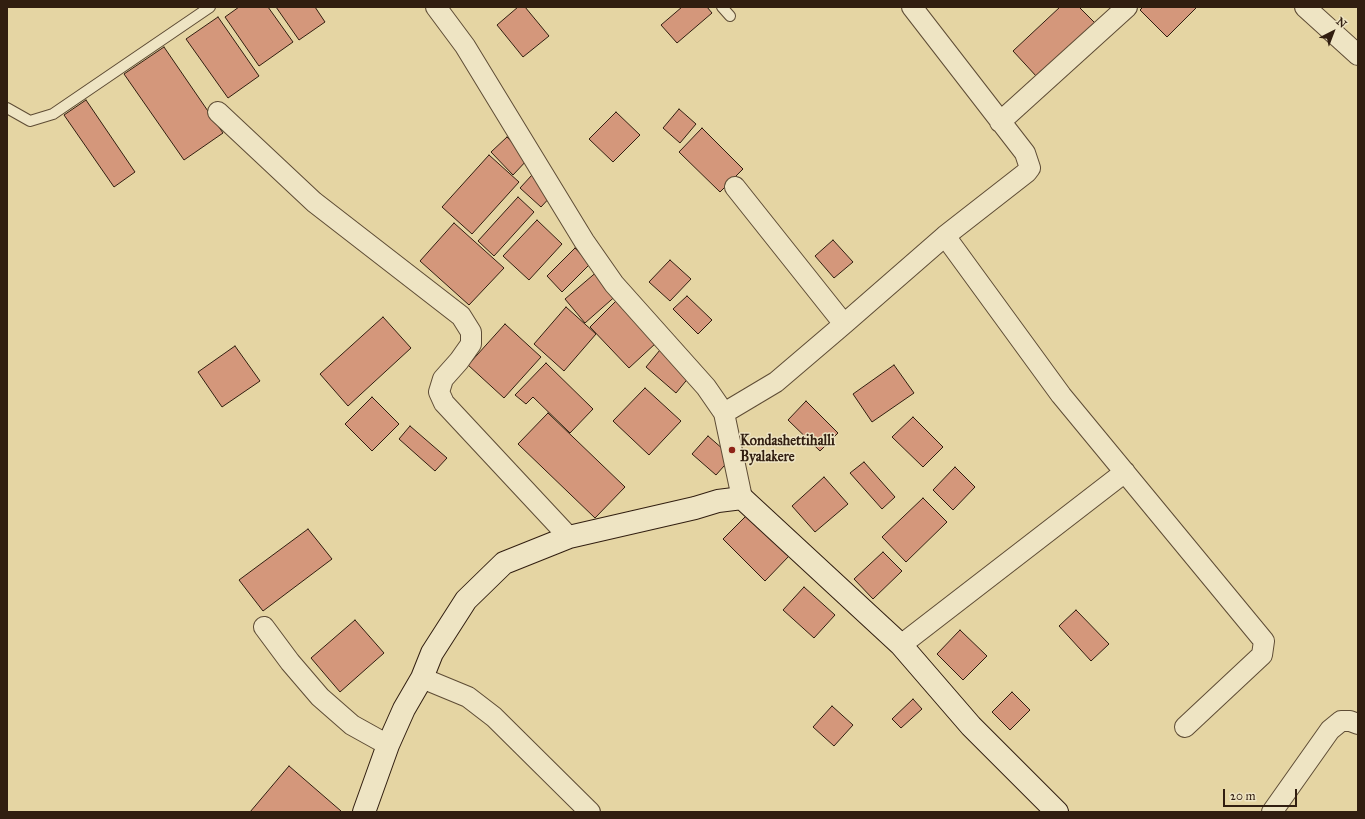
<!DOCTYPE html>
<style>
body{margin:0}
#map{position:relative;width:1365px;height:819px;overflow:hidden;background:#e5d5a3;font-family:"IM FELL Great Primer",serif}
canvas{display:block}
.frame{position:absolute;inset:0;border:8px solid #311e10;pointer-events:none}
.north{position:absolute;left:1313px;top:12px;width:40px;height:40px;-webkit-text-stroke:3px #eee4c3;paint-order:stroke;rotate:42deg;font-size:11px;font-weight:700;line-height:16px;text-align:center;color:#311e10}
.north::after{content:'';display:block;margin:auto;width:14px;height:18px;background:#311e10;clip-path:polygon(50% 0,100% 100%,50% 72%,0 100%)}
.scale{position:absolute;left:1223px;top:789px;width:74px;height:18px;box-sizing:border-box;border:2px solid #311e10;border-top:0;padding-left:5px;font-size:12px;line-height:14px;white-space:nowrap;color:#311e10;-webkit-text-stroke:3px #eee4c3;paint-order:stroke}
</style>
<div id="map">
<canvas width="1365" height="819"></canvas>
<div class="frame"></div>
<div class="north">N</div>
<div class="scale">20 m</div>
</div>
<script>
const context = document.querySelector('canvas').getContext('2d');
context.lineJoin = 'round';
function fillPath(path, color) {
  context.fillStyle = color;
  context.fill(path, 'evenodd');
}
function poly(rows) {
  const path = new Path2D();
  for (const r of rows) {
    path.moveTo(r[0], r[1]);
    for (let i = 2; i < r.length; i += 2) path.lineTo(r[i], r[i + 1]);
  }
  return path;
}
function strokePath(path, color, width, dash) {
  context.strokeStyle = color;
  context.lineWidth = width;
  context.lineCap = dash ? 'butt' : 'round';
  context.setLineDash(dash || []);
  context.stroke(path);
}
function write(font, color, halo, rows, align = 'center') {
  context.font = font + ' "IM FELL Great Primer",serif';
  context.lineWidth = 3;
  context.setLineDash([]);
  context.textBaseline = 'middle';
  context.strokeStyle = halo;
  context.fillStyle = color;
  for (const [text, x, y, turn = 0] of rows) {
    context.save();
    context.translate(x, y);
    context.rotate((+turn || 0) * Math.PI / 180);
    context.textAlign = isNaN(turn) ? turn : align;
    if (halo) context.strokeText(text, 0, 0);
    context.fillText(text, 0, 0);
    context.restore();
  }
}
const building = poly([
 [239,7,268,7,293,42,259,66,225,17,239,7],
 [276,7,315,7,325,22,299,40,276,7],
 [518,7,525,7,549,36,523,57,497,25,518,7],
 [682,7,707,7,712,13,677,43,661,25,682,7],
 [1060,7,1079,7,1095,23,1037,77,1013,51,1060,7],
 [1143,7,1197,7,1167,37,1140,10,1143,7],
 [218,17,259,76,228,98,186,39,218,17],
 [164,47,223,133,184,160,124,74,164,47],
 [86,100,135,172,114,187,64,115,86,100],
 [679,109,696,124,680,143,663,128,679,109],
 [616,112,640,135,613,162,589,139,616,112],
 [702,128,743,169,720,192,679,152,702,128],
 [507,137,528,159,513,175,491,152,507,137],
 [489,155,519,182,472,234,442,207,489,155],
 [532,175,552,195,541,207,520,188,532,175],
 [518,197,534,212,494,256,478,241,518,197],
 [537,220,562,244,529,280,503,256,537,220],
 [454,223,504,268,469,305,420,261,454,223],
 [833,240,853,262,834,278,815,256,833,240],
 [575,248,590,264,562,292,547,276,575,248],
 [670,260,691,279,670,301,649,282,670,260],
 [599,270,619,293,585,323,565,299,599,270],
 [687,296,712,320,698,334,673,309,687,296],
 [616,301,656,343,629,368,590,327,616,301],
 [566,307,596,334,564,371,534,344,566,307],
 [383,317,411,348,348,406,320,374,383,317],
 [505,324,541,357,504,398,468,365,505,324],
 [235,346,260,381,222,407,198,372,235,346],
 [660,350,690,376,676,393,646,367,660,350],
 [546,363,593,409,570,433,533,397,526,404,515,395,546,363],
 [894,365,914,393,872,422,853,394,894,365],
 [645,388,681,421,649,455,613,421,645,388],
 [372,397,399,424,372,451,345,424,372,397],
 [806,401,838,433,820,451,788,420,806,401],
 [548,413,625,487,595,518,518,444,548,413],
 [913,417,943,447,923,467,892,437,913,417],
 [410,426,447,458,435,471,399,439,410,426],
 [708,436,732,457,716,475,692,454,708,436],
 [864,462,895,497,882,509,850,473,864,462],
 [955,467,975,487,953,510,933,490,955,467],
 [824,477,848,504,815,532,792,506,824,477],
 [923,498,947,522,906,562,882,537,923,498],
 [747,515,789,556,765,581,723,539,747,515],
 [308,529,332,559,263,611,239,580,308,529],
 [883,552,902,571,873,599,854,579,883,552],
 [804,587,835,615,814,638,783,610,804,587],
 [1076,610,1109,644,1091,661,1059,626,1076,610],
 [355,620,384,653,340,692,311,658,355,620],
 [960,630,987,656,963,680,937,654,960,630],
 [1012,692,1030,710,1010,730,992,712,1012,692],
 [913,699,922,709,901,728,892,719,913,699],
 [832,706,853,725,834,746,813,727,832,706],
 [289,766,341,811,340,812,250,812,289,766]
]);
const lane = poly([
 [722,7,730,16],
 [7,108,30,121,53,114,210,7]
]);
const street = poly([
 [436,7,465,46,584,241,614,284,706,387,724,413,742,498],
 [1305,7,1358,55],
 [218,112,314,202,461,316,471,332,471,344,459,361,443,379,439,392,444,403,569,537],
 [1000,122,1127,7],
 [735,187,844,324],
 [945,236,1061,395,1264,641,1262,655,1185,727],
 [724,413,776,382,844,324,945,236,1027,172,1030,168,1025,153,912,7],
 [264,627,290,662,320,697,352,725,388,745],
 [901,645,1125,472],
 [422,678,468,697,494,717,590,812],
 [1272,812,1330,730,1341,721,1350,721,1358,724]
]);
const secondary = poly([
 [364,812,388,745,404,709,422,678,432,653,466,600,504,563,569,537,695,508,718,501,742,498,901,645,971,726,1057,812]
]);
const markers = [
 [732,450,4,"#8f2418"]
];
const poiNames = [
 ["Kondashettihalli",740,442],
 ["Byalakere",740,458]
];
fillPath(building, '#d4977b');
strokePath(building, '#311e10', 1);
strokePath(lane, '#5e4c35', 12);
strokePath(street, '#5e4c35', 22);
strokePath(secondary, '#311e10', 24);
strokePath(lane, '#eee4c3', 10);
strokePath(street, '#eee4c3', 20);
strokePath(secondary, '#eee4c3', 22);
for (const [x, y, r, color] of markers) {
  const dot = new Path2D();
  dot.arc(x, y, r, 0, 2 * Math.PI);
  context.fillStyle = color;
  context.fill(dot);
  strokePath(dot, '#eee4c3', 1.5);
}
write('bold 14px', '#311e10', '#eee4c3', poiNames, 'left');
</script>
